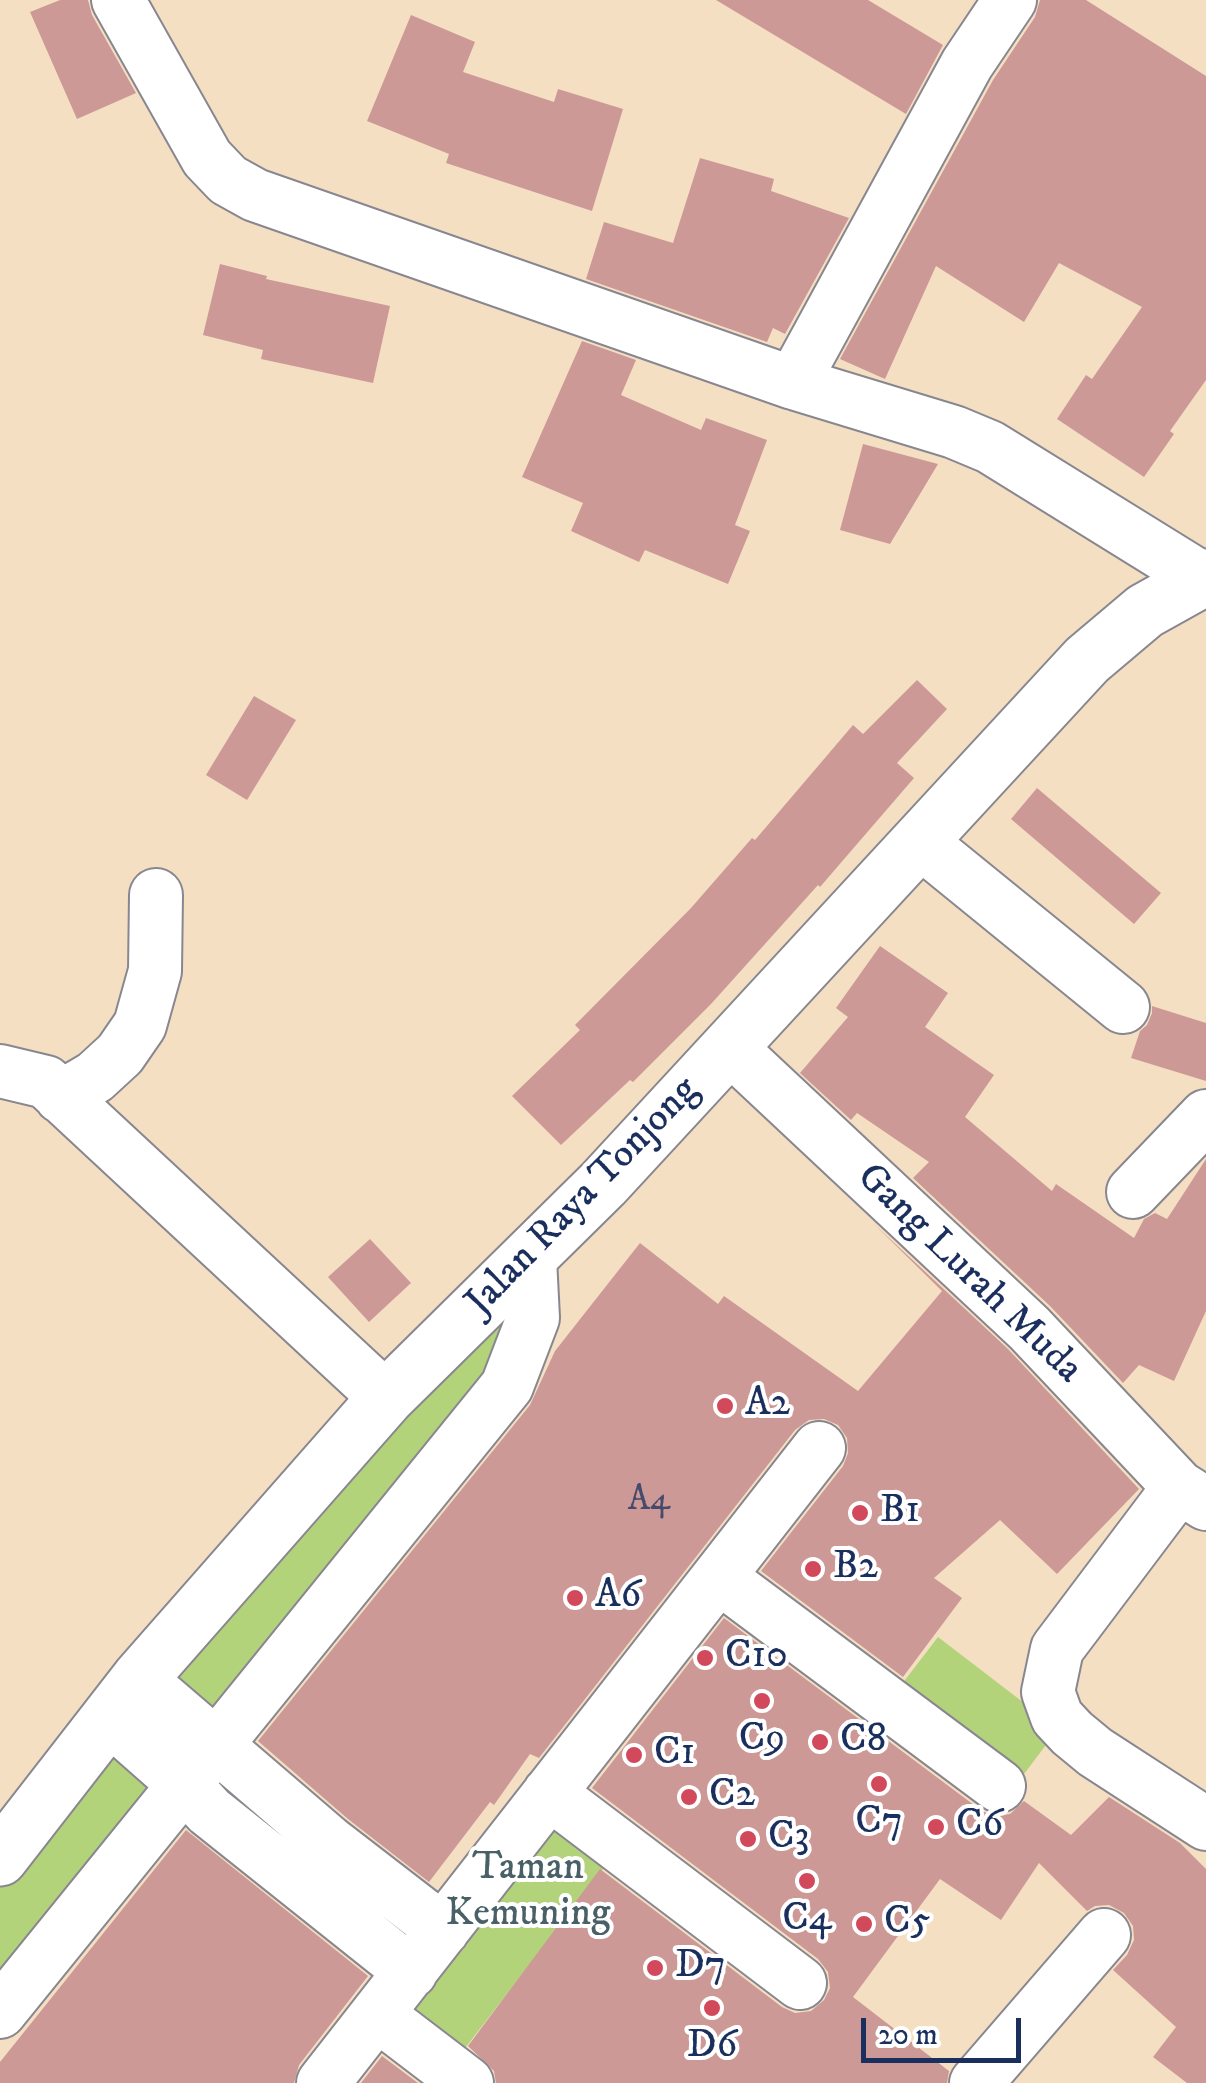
<!DOCTYPE html>
<style>
body{margin:0}
#map{position:relative;width:1206px;height:2083px;overflow:hidden;background:#f4dfc2;font-family:"IM FELL DW Pica",serif}
canvas{display:block}
.scale{position:absolute;left:861px;top:2018px;width:160px;height:45px;box-sizing:border-box;border:5px solid #1b2f5e;border-top:0;padding-left:12px;font-size:30px;line-height:35px;white-space:nowrap;color:#1b2f5e;-webkit-text-stroke:8px #fff;paint-order:stroke}
</style>
<div id="map">
<canvas width="1206" height="2083"></canvas>
<div class="scale">20 m</div>
</div>
<script>
const context = document.querySelector('canvas').getContext('2d');
context.lineJoin = 'round';
function fillPath(path, color) {
  context.fillStyle = color;
  context.fill(path, 'evenodd');
}
function poly(rows) {
  const path = new Path2D();
  for (const r of rows) {
    path.moveTo(r[0], r[1]);
    for (let i = 2; i < r.length; i += 2) path.lineTo(r[i], r[i + 1]);
  }
  return path;
}
function strokePath(path, color, width, dash) {
  context.strokeStyle = color;
  context.lineWidth = width;
  context.lineCap = dash ? 'butt' : 'round';
  context.setLineDash(dash || []);
  context.stroke(path);
}
function write(font, color, halo, rows, align = 'center') {
  context.font = font + ' "IM FELL DW Pica",serif';
  context.lineWidth = 8;
  context.setLineDash([]);
  context.textBaseline = 'middle';
  context.strokeStyle = halo;
  context.fillStyle = color;
  for (const [text, x, y, turn = 0] of rows) {
    context.save();
    context.translate(x, y);
    context.rotate((+turn || 0) * Math.PI / 180);
    context.textAlign = isNaN(turn) ? turn : align;
    if (halo) context.strokeText(text, 0, 0);
    context.fillText(text, 0, 0);
    context.restore();
  }
}
const green = poly([
 [530,1259,533,1318,0,2012,0,1858],
 [938,1637,1058,1729,1012,1790,892,1697],
 [549,1793,620,1847,449,2069,378,2015]
]);
const building = poly([
 [60,0,88,0,92,15,136,93,77,119,30,12],
 [716,0,868,0,943,45,906,114],
 [1040,0,1086,0,1206,76,1206,380,1170,431,1174,434,1144,477,1057,419,1086,375,1092,379,1142,307,1059,263,1024,322,936,266,885,379,840,359,993,80,1035,17],
 [411,15,475,42,463,72,554,102,558,89,623,109,592,211,446,163,449,154,367,121],
 [700,158,774,179,771,191,849,218,785,334,773,328,767,342,586,279,604,222,673,243],
 [220,264,267,276,266,279,390,306,373,383,261,359,263,350,203,335],
 [582,341,636,360,621,395,701,430,706,418,767,440,735,525,750,531,728,584,645,550,639,562,571,531,583,503,522,477],
 [863,444,938,464,890,544,840,530],
 [917,680,947,709,897,763,914,778,820,887,818,885,711,1004,633,1082,630,1080,561,1145,512,1096,580,1030,575,1025,691,908,752,838,755,840,853,725,863,734],
 [254,696,296,720,247,800,206,775],
 [1037,788,1161,893,1134,924,1011,819],
 [880,946,948,993,925,1027,994,1075,965,1117,1052,1191,1056,1184,1134,1238,1144,1219,1155,1213,1167,1219,1206,1159,1206,1311,1174,1381,1139,1365,1123,1383,1050,1306,913,1178,929,1162,857,1113,851,1120,800,1073,848,1017,836,1008],
 [1152,1006,1206,1023,1206,1081,1131,1058,1140,1031,1147,1025,1152,1013],
 [874,1224,1008,1349,1139,1489,1057,1574,1000,1520,934,1578,962,1598,903,1677,761,1571,843,1466,848,1453,847,1438,838,1425,824,1419,809,1420,795,1430,539,1758,530,1754,494,1805,490,1802,429,1882,348,1819,258,1741,530,1405,555,1351,640,1243,718,1304,724,1296,858,1391,942,1291],
 [370,1239,411,1283,369,1322,328,1277],
 [724,1618,982,1811,995,1816,1010,1814,1024,1801,1071,1835,1109,1797,1180,1843,1206,1869,1206,2083,1187,2083,1153,2057,1176,2027,1113,1970,1127,1955,1134,1940,1133,1926,1124,1913,1109,1905,1095,1906,1087,1911,1039,1863,1001,1920,940,1879,853,1997,949,2071,947,2083,496,2083,494,2071,468,2046,600,1869,782,2007,795,2013,811,2011,824,2000,830,1988,828,1972,818,1959,592,1788],
 [186,1830,368,1976,299,2065,294,2083,0,2083,0,2062],
 [382,2056,418,2083,361,2083]
]);
const minor = poly([
 [118,0,207,158,228,180,255,195,793,383,954,432,990,447,1203,579],
 [793,383,967,64,1010,0],
 [919,841,1123,1007],
 [729,1047,1029,1328,1179,1487,1206,1504],
 [0,1071,46,1082,386,1398],
 [61,1097,95,1077,120,1054,140,1025,155,971,156,895],
 [1133,1192,1206,1116],
 [1179,1487,1057,1649,1048,1692,1057,1717,1072,1733,1095,1752,1206,1824],
 [720,1578,999,1786],
 [139,1679,329,1842,443,1930],
 [109,1718,185,1785,209,1811,411,1972],
 [549,1793,800,1983],
 [0,2012,507,1386,533,1318,530,1259],
 [378,2015,467,2083],
 [323,2083,819,1448],
 [976,2083,1104,1935]
]);
const secondary = poly([
 [0,1858,139,1679,386,1398,603,1184,1087,660,1145,611,1206,577]
]);
const markers = [
 [725,1406,10,"#d1495b"],
 [860,1513,10,"#d1495b"],
 [813,1569,10,"#d1495b"],
 [575,1598,10,"#d1495b"],
 [705,1658,10,"#d1495b"],
 [762,1701,10,"#d1495b"],
 [820,1742,10,"#d1495b"],
 [634,1755,10,"#d1495b"],
 [879,1784,10,"#d1495b"],
 [689,1797,10,"#d1495b"],
 [936,1827,10,"#d1495b"],
 [748,1839,10,"#d1495b"],
 [807,1881,10,"#d1495b"],
 [864,1924,10,"#d1495b"],
 [655,1968,10,"#d1495b"],
 [712,2008,10,"#d1495b"]
];
const numberNames = [
 ["A4",649,1502]
];
const streetNames = [
 ["Jalan Raya Tonjong",584,1198,-46],
 ["Gang Lurah Muda",968,1275,44]
];
const poiNames = [
 ["A2",745,1406],
 ["B1",880,1513],
 ["B2",833,1569],
 ["A6",595,1598],
 ["C10",725,1658],
 ["C9",762,1741,"center"],
 ["C8",840,1742],
 ["C1",654,1755],
 ["C2",709,1797],
 ["C7",879,1824,"center"],
 ["C6",956,1827],
 ["C3",768,1839],
 ["C4",807,1921,"center"],
 ["C5",884,1924],
 ["D7",675,1968],
 ["D6",712,2048,"center"]
];
const parkNames = [
 ["Taman",528,1870],
 ["Kemuning",528,1916]
];
fillPath(green, '#b3d37b');
fillPath(building, '#cd9997');
strokePath(minor, '#888790', 56);
strokePath(secondary, '#888790', 59);
strokePath(minor, '#fff', 52);
strokePath(secondary, '#fff', 55);
for (const [x, y, r, color] of markers) {
  const dot = new Path2D();
  dot.arc(x, y, r, 0, 2 * Math.PI);
  context.fillStyle = color;
  context.fill(dot);
  strokePath(dot, '#fff', 4);
}
write('35px', '#484a6c', null, numberNames);
write('40px', '#1b2f5e', '#fff', streetNames);
write('40px', '#1b2f5e', '#fff', poiNames, 'left');
write('40px', '#496067', '#fff', parkNames);
</script>
